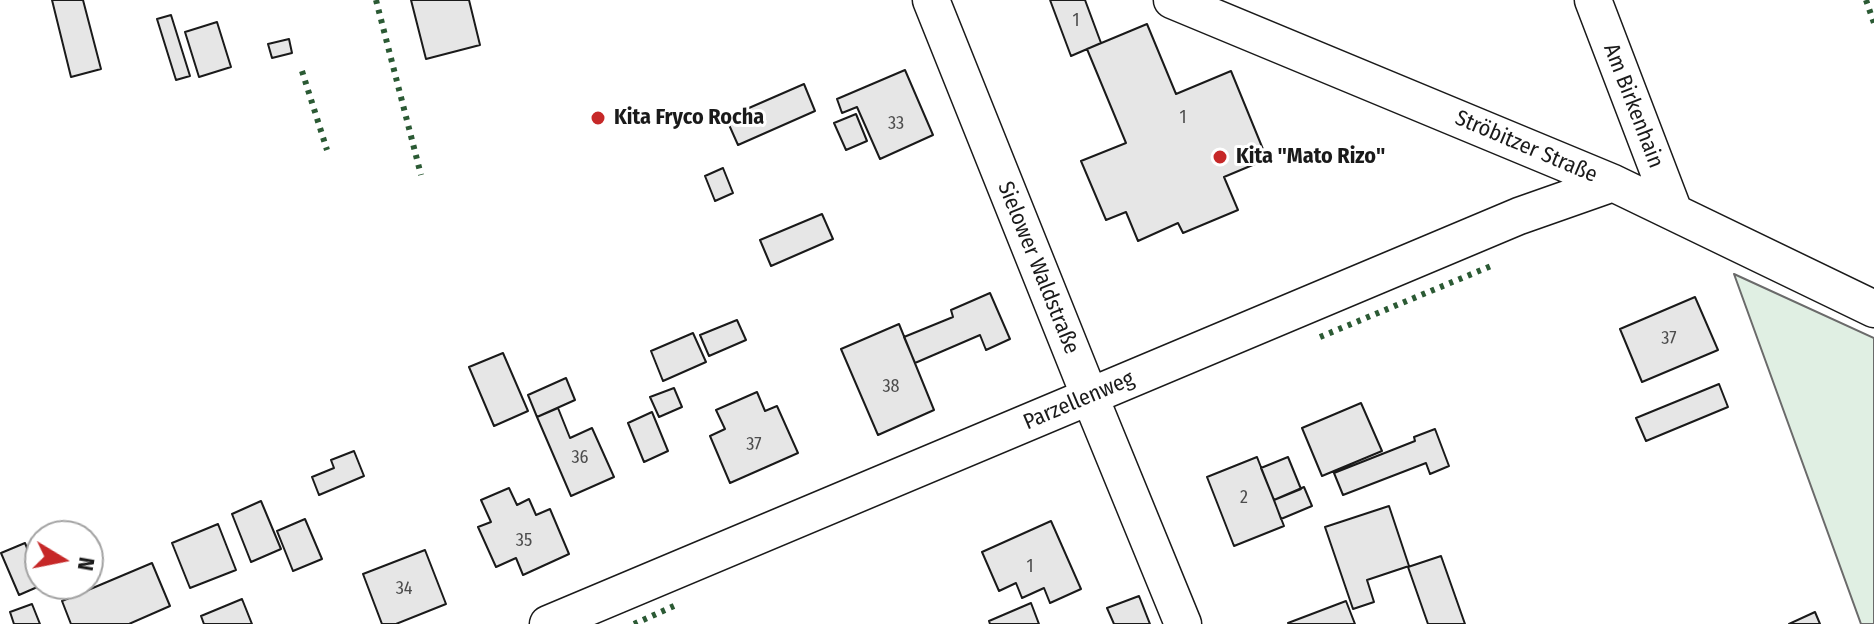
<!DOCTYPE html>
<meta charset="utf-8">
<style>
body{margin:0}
#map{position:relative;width:1874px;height:624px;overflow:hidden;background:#fff;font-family:"Fira Sans Condensed",sans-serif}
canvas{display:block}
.north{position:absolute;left:24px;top:520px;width:80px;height:80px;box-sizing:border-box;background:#fff;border:2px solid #a3a3a3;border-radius:50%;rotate:100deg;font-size:22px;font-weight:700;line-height:32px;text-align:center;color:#1a1a1a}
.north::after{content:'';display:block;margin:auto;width:28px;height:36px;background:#c62828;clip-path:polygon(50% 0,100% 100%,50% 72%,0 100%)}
</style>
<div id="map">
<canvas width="1874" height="624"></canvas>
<div class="north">N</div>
</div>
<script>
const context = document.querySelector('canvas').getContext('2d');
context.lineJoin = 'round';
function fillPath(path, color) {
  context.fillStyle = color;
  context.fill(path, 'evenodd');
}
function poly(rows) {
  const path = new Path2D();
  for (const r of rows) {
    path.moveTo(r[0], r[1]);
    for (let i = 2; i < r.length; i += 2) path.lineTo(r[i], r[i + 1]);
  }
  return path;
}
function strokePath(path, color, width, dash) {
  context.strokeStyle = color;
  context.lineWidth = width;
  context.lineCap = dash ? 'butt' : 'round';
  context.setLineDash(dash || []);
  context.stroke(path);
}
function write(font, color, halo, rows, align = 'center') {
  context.font = font + ' "Fira Sans Condensed",sans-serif';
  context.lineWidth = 6;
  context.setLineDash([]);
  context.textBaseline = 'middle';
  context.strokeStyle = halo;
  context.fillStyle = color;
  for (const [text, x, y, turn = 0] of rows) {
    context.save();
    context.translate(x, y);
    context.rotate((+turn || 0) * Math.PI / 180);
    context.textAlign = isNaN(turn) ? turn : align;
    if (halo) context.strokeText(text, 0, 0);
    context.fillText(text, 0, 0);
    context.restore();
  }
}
const green = poly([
 [1734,274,1874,338,1874,624,1861,624,1734,274]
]);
const building = poly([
 [52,0,83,0,101,69,71,77,52,0],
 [411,0,469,0,480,45,426,59,411,0],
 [1050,0,1085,0,1101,43,1071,56,1050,0],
 [171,15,190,76,176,80,157,19,171,15],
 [217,22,231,67,199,77,185,32,217,22],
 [1147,24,1176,94,1231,71,1267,159,1224,177,1238,210,1183,233,1178,223,1138,241,1126,212,1106,220,1081,161,1126,143,1087,49,1147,24],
 [289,39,292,53,272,58,268,44,289,39],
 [905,70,933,135,880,159,857,107,842,113,837,99,905,70],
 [804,84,815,111,738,145,726,118,804,84],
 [856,114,867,141,846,150,834,123,856,114],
 [723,168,733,193,715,201,705,176,723,168],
 [822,214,833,239,771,266,760,240,822,214],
 [990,293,1010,339,986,350,980,335,915,363,904,337,953,317,951,310,990,293],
 [1695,297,1718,350,1642,382,1620,329,1695,297],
 [737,320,746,340,709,356,700,335,737,320],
 [899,324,934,410,878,435,841,349,899,324],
 [693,333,706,362,663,381,651,351,693,333],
 [503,353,528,411,494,426,469,367,503,353],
 [566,378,575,400,537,417,528,395,566,378],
 [1719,384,1728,407,1646,441,1636,418,1719,384],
 [674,388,682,407,659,417,650,397,674,388],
 [757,392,765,411,777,406,798,453,730,483,710,436,725,429,716,410,757,392],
 [1361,403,1382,451,1322,476,1302,428,1361,403],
 [558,408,570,438,592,428,614,477,571,496,537,417,558,408],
 [652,412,668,451,644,462,628,423,652,412],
 [1435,429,1449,466,1430,474,1426,463,1343,495,1334,473,1415,441,1414,437,1435,429],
 [354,451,364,476,319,495,312,477,334,468,331,460,354,451],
 [1257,457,1284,526,1234,546,1207,477,1257,457],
 [1288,457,1301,489,1274,500,1261,468,1288,457],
 [1304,487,1312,506,1281,519,1274,500,1304,487],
 [509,488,517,505,529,499,536,515,550,509,569,554,523,575,516,558,496,567,478,527,491,522,481,500,509,488],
 [261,501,281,549,251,562,232,514,261,501],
 [1389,506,1409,566,1367,580,1374,602,1353,609,1325,527,1389,506],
 [305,519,322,559,293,571,277,531,305,519],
 [1051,521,1081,589,1050,603,1044,588,1022,598,1016,583,999,591,982,552,1051,521],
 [218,524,236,570,190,588,172,543,218,524],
 [25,543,40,580,40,584,42,585,19,595,1,553,25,543],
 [425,550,446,604,396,624,382,624,363,574,425,550],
 [1441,556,1465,624,1428,624,1408,567,1441,556],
 [152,563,170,606,129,624,71,624,62,601,152,563],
 [1139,596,1150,624,1114,624,1107,608,1139,596],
 [242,599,252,624,204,624,201,616,242,599],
 [1346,601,1355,624,1289,624,1288,623,1346,601],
 [1031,603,1039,624,990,624,989,621,1031,603],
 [32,604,40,624,14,624,10,612,32,604],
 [1815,612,1820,624,1789,624,1815,612]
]);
const street = poly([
 [931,0,1090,397,1183,624],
 [1172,0,1613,183,1874,309],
 [1593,0,1674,212],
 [548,624,1519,216,1613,183]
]);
const hedge = poly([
 [376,0,421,175],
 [1866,0,1874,23],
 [302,71,327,150],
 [1320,337,1491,266],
 [634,624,674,606]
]);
const markers = [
 [598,118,8,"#c62828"],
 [1220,157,8,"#c62828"]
];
const numberNames = [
 ["1",1076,21],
 ["1",1183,118],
 ["33",896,124],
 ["37",1669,339],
 ["38",891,387],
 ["37",754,445],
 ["36",580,458],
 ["2",1244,498],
 ["35",524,541],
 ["1",1030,567],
 ["34",404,589]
];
const streetNames = [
 ["Am Birkenhain",1633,106,69],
 ["Ströbitzer Straße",1526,147,23],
 ["Sielower Waldstraße",1038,268,68],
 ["Parzellenweg",1079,401,-23]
];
const poiNames = [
 ["Kita Fryco Rocha",614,118],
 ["Kita \"Mato Rizo\"",1236,157]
];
fillPath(green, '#e0efe3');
strokePath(green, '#6a6a6a', 2);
fillPath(building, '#e6e6e6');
strokePath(building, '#1a1a1a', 2);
strokePath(street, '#1a1a1a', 39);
strokePath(street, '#fff', 36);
strokePath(hedge, '#2b5a34', 6, [4, 6]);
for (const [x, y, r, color] of markers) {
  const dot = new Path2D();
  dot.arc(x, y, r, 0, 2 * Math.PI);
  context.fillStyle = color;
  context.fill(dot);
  strokePath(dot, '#fff', 3);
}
write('18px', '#4d4d4d', null, numberNames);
write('22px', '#1a1a1a', '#fff', streetNames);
write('bold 22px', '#1a1a1a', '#fff', poiNames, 'left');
</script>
